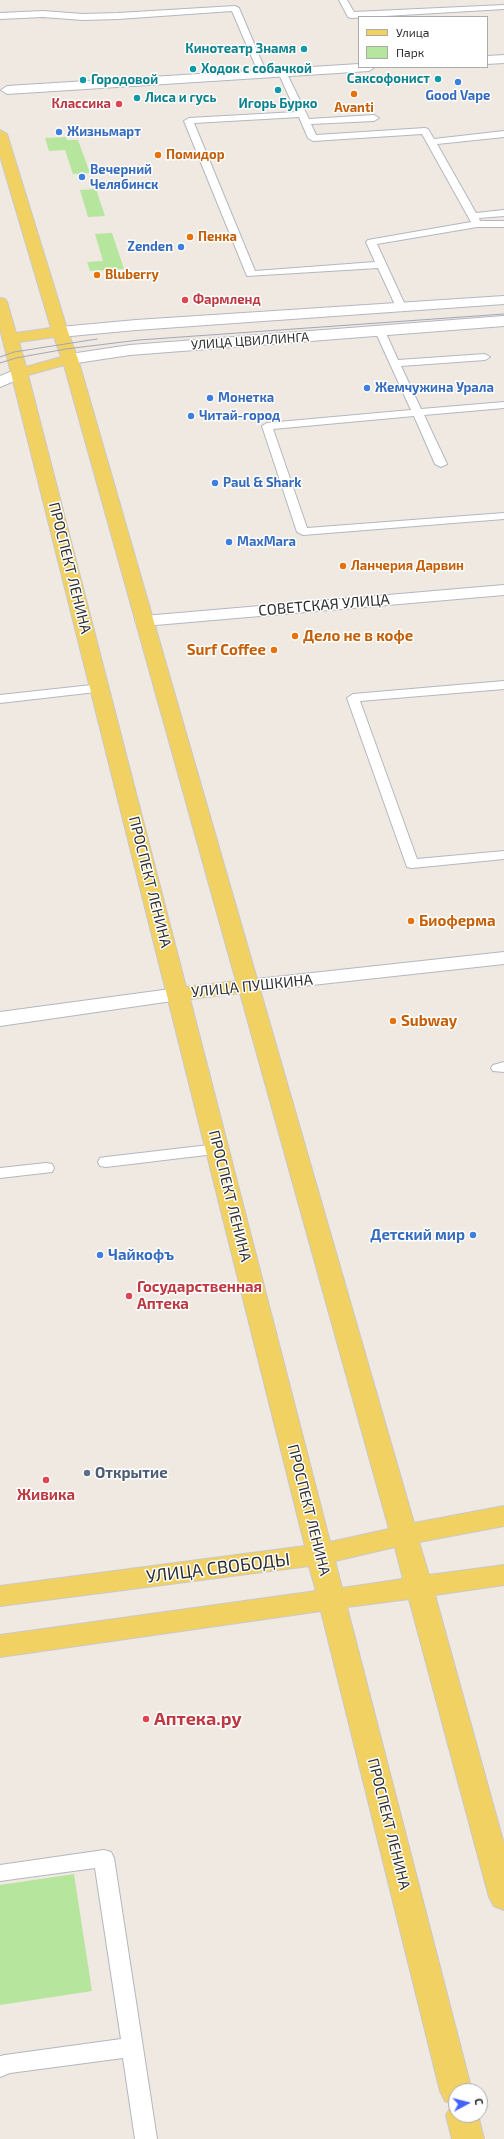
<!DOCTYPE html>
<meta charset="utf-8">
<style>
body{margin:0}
#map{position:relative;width:504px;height:2139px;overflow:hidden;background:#efe9e1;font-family:"Exo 2",sans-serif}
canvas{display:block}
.legend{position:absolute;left:358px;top:16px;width:130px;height:52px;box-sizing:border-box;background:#fff;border:1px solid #ababab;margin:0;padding:5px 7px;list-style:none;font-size:12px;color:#2e2e2e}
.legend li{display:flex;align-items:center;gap:8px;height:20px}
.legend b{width:20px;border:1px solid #ababab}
.north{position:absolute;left:448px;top:2083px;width:40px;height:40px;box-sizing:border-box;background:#fff;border:1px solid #ababab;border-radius:50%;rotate:83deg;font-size:11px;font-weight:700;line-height:16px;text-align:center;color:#2e2e2e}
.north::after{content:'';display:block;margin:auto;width:14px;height:18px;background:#4264fb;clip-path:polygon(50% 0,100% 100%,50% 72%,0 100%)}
</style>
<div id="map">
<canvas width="504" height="2139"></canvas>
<ul class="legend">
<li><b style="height:5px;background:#f2d163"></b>Улица</li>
<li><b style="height:11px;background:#b6e59e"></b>Парк</li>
</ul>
<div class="north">С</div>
</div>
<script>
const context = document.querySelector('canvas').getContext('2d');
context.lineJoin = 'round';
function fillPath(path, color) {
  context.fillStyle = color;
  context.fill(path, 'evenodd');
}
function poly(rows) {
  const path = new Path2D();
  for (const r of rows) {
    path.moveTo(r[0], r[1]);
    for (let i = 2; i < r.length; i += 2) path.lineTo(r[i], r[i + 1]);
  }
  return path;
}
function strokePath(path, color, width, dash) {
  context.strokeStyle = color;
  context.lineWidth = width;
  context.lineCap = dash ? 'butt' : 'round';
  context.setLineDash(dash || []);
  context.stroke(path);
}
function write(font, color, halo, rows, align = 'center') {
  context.font = font + ' "Exo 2",sans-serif';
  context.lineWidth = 3;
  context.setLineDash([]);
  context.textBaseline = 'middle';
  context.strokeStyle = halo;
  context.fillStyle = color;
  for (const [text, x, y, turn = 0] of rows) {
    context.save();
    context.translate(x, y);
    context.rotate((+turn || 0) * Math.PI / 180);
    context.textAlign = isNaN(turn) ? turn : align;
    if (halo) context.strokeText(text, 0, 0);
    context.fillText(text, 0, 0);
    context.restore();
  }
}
const green = poly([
 [66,137,67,140,78,140,90,173,73,174,65,150,49,151,45,138],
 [96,189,105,216,88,217,80,190],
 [112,233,124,269,90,271,87,262,103,261,95,234],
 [74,1874,92,1991,0,2005,0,1885]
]);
const service = poly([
 [339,0,347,0,354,12,504,5,504,9,351,18,348,17,339,0],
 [235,6,239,8,267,74,266,76,259,74,232,11,118,19,83,20,43,17,0,19,0,13,43,11,83,14,118,13,235,6],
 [282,69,286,72,309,119,374,115,379,118,374,121,311,124,316,135,425,128,428,129,434,139,504,131,504,137,437,144,476,213,504,210,504,216,479,218,480,221,504,221,504,227,477,227,377,244,406,307,401,310,396,307,378,268,247,276,184,121,189,118,296,112,278,72,282,69],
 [299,117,308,138,313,141,422,134,471,222,368,240,366,242,375,262,255,271,194,123,299,117],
 [380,328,385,331,398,360,485,354,490,357,485,360,401,366,421,409,504,402,504,408,424,415,447,464,441,467,435,464,414,416,273,429,307,528,504,513,504,519,303,535,297,532,262,426,267,423,411,410,375,331,380,328],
 [504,681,504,689,360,701,417,859,504,851,504,859,412,868,407,867,347,698,353,694,504,681],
 [101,684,105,685,107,688,105,691,0,703,0,695,101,684],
 [504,1062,504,1072,493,1071,491,1068,493,1065,504,1062],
 [218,1144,223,1145,226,1149,223,1153,106,1167,100,1166,98,1162,100,1158,106,1157,218,1144],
 [46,1163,52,1164,54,1168,52,1172,0,1178,0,1168,46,1163],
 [104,1850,111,1852,114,1858,157,2139,135,2139,123,2058,10,2073,0,2077,0,2056,5,2055,121,2039,95,1868,0,1881,0,1865,104,1850]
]);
const pedestrian = poly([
 [504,55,504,63,487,64,487,56,504,55],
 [359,64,359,67,375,67,369,71,7,94,1,90,7,86,359,64]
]);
const minor = poly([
 [504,585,504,595,144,626,138,625,135,621,138,617,144,616,504,585],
 [504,952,504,964,248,992,240,991,237,986,240,981,248,980,504,952],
 [178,988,186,989,189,994,186,999,0,1026,0,1012,178,988]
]);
const secondary = poly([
 [504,296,504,304,136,330,60,337,55,335,52,332,55,329,60,327,136,320,504,296],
 [504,316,504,326,130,355,70,364,65,362,62,359,65,356,70,354,130,345,504,316],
 [20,368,26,370,28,373,26,376,0,387,0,376,20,368]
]);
const primary = poly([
 [0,130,7,134,68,332,78,359,414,1523,504,1506,504,1526,419,1542,429,1575,504,1565,504,1585,435,1595,504,1844,504,1910,494,1906,489,1897,409,1599,347,1607,472,2091,456,2091,456,2115,478,2115,484,2139,452,2139,446,2115,453,2104,445,2101,440,2091,321,1611,0,1657,0,1635,316,1591,309,1566,0,1606,0,1586,305,1546,0,329,0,298,5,299,7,302,16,333,51,328,0,156,0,130],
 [54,337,61,357,26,367,19,342,54,337],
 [64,365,236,981,186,987,28,375,64,365],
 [240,993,389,1529,330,1542,190,999,240,993],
 [395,1547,403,1579,342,1588,335,1561,395,1547]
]);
const tram = poly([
 [0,357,14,352,97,339],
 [0,363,16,358,66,349,139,340,504,314]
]);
const markers = [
 [304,49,4,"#0f9aa8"],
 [193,69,4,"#0f9aa8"],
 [438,79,4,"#0f9aa8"],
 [83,80,4,"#0f9aa8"],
 [458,82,4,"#3f7fe0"],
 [278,90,4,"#0f9aa8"],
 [354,94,4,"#e8710a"],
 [137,98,4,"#0f9aa8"],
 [119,104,4,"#e0444e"],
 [59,132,4,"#3f7fe0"],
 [158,155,4,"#e8710a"],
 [82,177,4,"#3f7fe0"],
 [190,237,4,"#e8710a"],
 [181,247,4,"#3f7fe0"],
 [97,275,4,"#e8710a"],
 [185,300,4,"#e0444e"],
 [367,388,4,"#3f7fe0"],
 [210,398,4,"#3f7fe0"],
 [191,416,4,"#3f7fe0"],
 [215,483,4,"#3f7fe0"],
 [229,542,4,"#3f7fe0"],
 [343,566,4,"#e8710a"],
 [295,636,4,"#e8710a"],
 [274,650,4,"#e8710a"],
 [411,921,4,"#e8710a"],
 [393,1021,4,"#e8710a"],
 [473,1235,4,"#3f7fe0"],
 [100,1255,4,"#3f7fe0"],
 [129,1296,4,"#e0444e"],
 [87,1473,4,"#5c6f8a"],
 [46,1480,4,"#e0444e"],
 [146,1719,4,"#e0444e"]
];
const farCulturenames = [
 ["Кинотеатр Знамя",296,49,"right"],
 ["Ходок с собачкой",201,69],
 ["Саксофонист",430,79,"right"],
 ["Городовой",91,80],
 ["Лиса и гусь",145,98],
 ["Игорь Бурко",278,104,"center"]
];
const farShopnames = [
 ["Good Vape",458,96,"center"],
 ["Жизньмарт",67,132],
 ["Вечерний",90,170],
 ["Челябинск",90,185],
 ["Zenden",173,247,"right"],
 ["Жемчужина Урала",375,388],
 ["Монетка",218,398],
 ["Читай-город",199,416],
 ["Paul & Shark",223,483],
 ["MaxMara",237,542]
];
const farHealthnames = [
 ["Классика",111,104],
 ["Фармленд",193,300,"left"]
];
const farFoodnames = [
 ["Avanti",354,108,"center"],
 ["Помидор",166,155],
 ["Пенка",198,237],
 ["Bluberry",105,275],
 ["Ланчерия Дарвин",351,566]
];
const farStreetnames = [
 ["УЛИЦА ЦВИЛЛИНГА",250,341,-4]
];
const streetNames = [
 ["ПРОСПЕКТ ЛЕНИНА",70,568,76],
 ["СОВЕТСКАЯ УЛИЦА",324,605,-5],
 ["ПРОСПЕКТ ЛЕНИНА",150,882,76],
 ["УЛИЦА ПУШКИНА",252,986,-6],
 ["ПРОСПЕКТ ЛЕНИНА",230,1196,76],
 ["ПРОСПЕКТ ЛЕНИНА",309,1510,76],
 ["ПРОСПЕКТ ЛЕНИНА",389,1824,76]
];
const foodNames = [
 ["Дело не в кофе",303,636],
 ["Surf Coffee",266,650,"right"],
 ["Биоферма",419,921],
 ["Subway",401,1021]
];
const shopNames = [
 ["Детский мир",465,1235],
 ["Чайкофъ",108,1255,"left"]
];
const healthNames = [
 ["Государственная",137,1287],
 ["Аптека",137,1304],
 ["Живика",46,1495,"center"]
];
const serviceNames = [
 ["Открытие",95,1473]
];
const nearStreetnames = [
 ["УЛИЦА СВОБОДЫ",218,1568,-7]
];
const nearHealthnames = [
 ["Аптека.ру",154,1719]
];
fillPath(green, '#b6e59e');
strokePath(service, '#b4b7c1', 2);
strokePath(pedestrian, '#b4b7c1', 2);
strokePath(minor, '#b4b7c1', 2);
strokePath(secondary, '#b4b7c1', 2);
strokePath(primary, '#c9c9c9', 2);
fillPath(service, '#fff');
fillPath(pedestrian, '#fff');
fillPath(minor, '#fff');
fillPath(secondary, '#fff');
fillPath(primary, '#f2d163');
strokePath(tram, '#a3a6b8', 1);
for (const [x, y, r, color] of markers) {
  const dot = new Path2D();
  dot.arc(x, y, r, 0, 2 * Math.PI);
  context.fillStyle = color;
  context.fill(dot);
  strokePath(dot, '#fff', 1.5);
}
write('bold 13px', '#0d838f', '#fff', farCulturenames, 'left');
write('bold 13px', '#366cbe', '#fff', farShopnames, 'left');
write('bold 13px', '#be3a42', '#fff', farHealthnames, 'right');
write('bold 13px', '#c56008', '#fff', farFoodnames, 'left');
write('13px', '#2e2e2e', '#fff', farStreetnames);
write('15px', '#2e2e2e', '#fff', streetNames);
write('bold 15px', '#c56008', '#fff', foodNames, 'left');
write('bold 15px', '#366cbe', '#fff', shopNames, 'right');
write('bold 15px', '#be3a42', '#fff', healthNames, 'left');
write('bold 15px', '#4e5e75', '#fff', serviceNames, 'left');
write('18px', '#2e2e2e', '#fff', nearStreetnames);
write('bold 18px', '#be3a42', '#fff', nearHealthnames, 'left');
</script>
